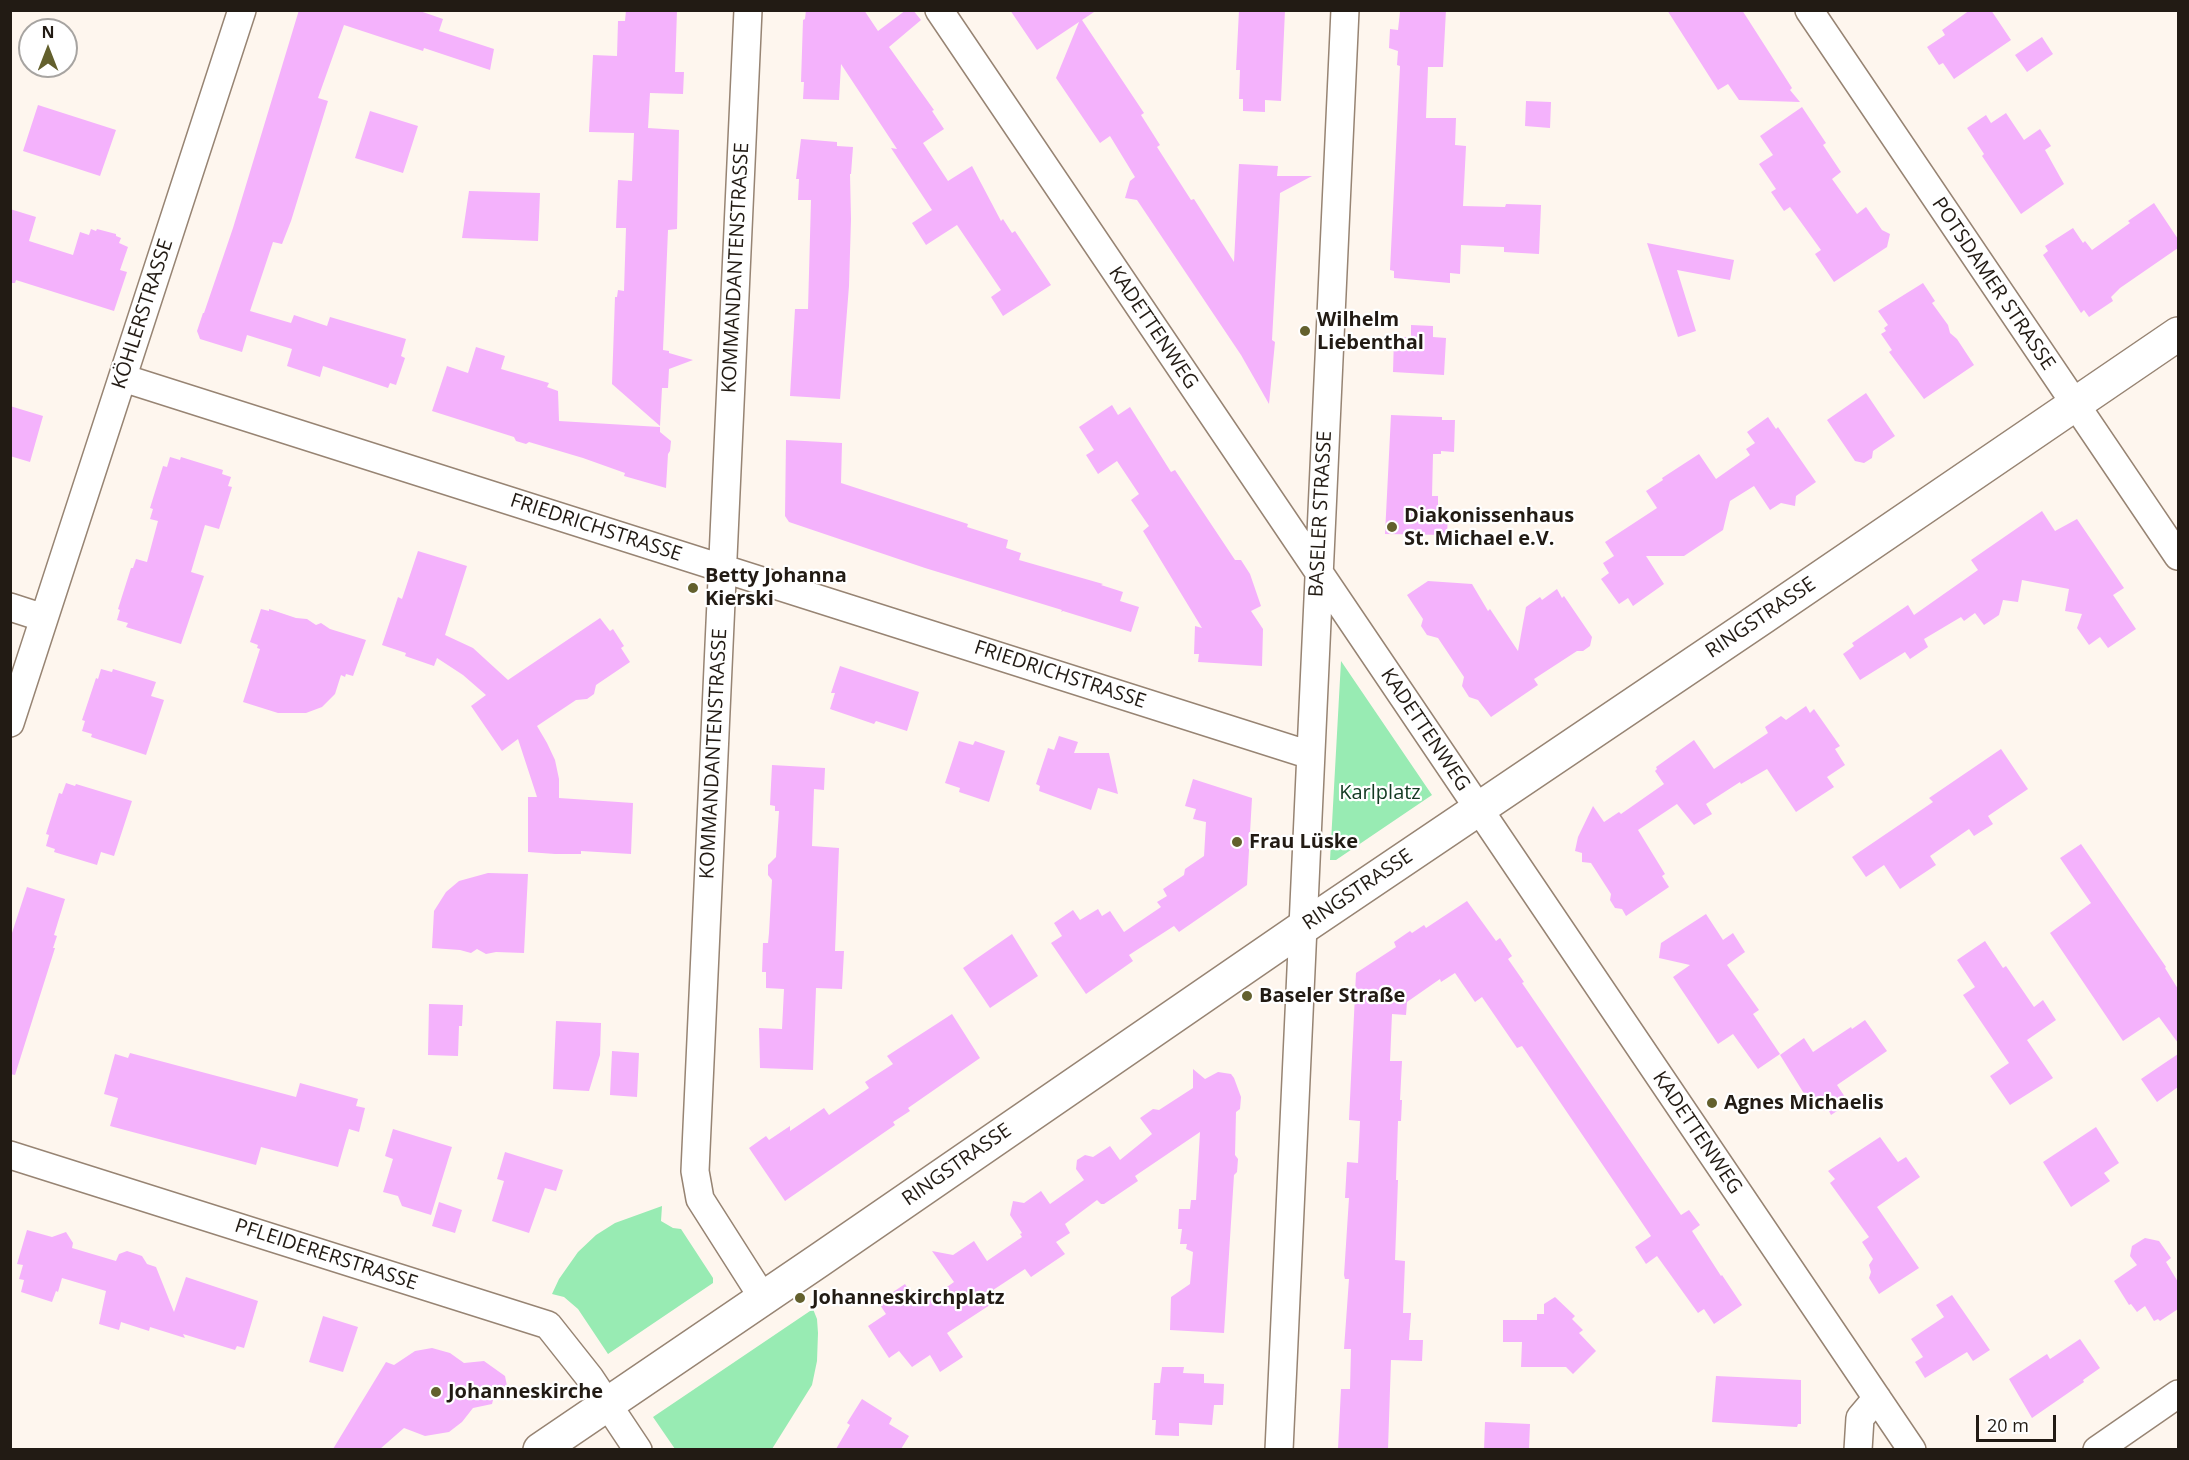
<!DOCTYPE html>
<meta charset="utf-8">
<style>
body{margin:0}
#map{position:relative;width:2189px;height:1460px;overflow:hidden;background:#fef6ee;font-family:"Open Sans",sans-serif}
canvas{display:block}
.frame{position:absolute;inset:0;border:12px solid #221b14;pointer-events:none}
.north{position:absolute;left:18px;top:18px;width:60px;height:60px;box-sizing:border-box;background:#fff;border:2px solid #a7a4a1;border-radius:50%;rotate:0deg;font-size:16px;font-weight:700;line-height:24px;text-align:center;color:#221b14}
.north::after{content:'';display:block;margin:auto;width:21px;height:27px;background:#63602d;clip-path:polygon(50% 0,100% 100%,50% 72%,0 100%)}
.scale{position:absolute;left:1976px;top:1415px;width:80px;height:27px;box-sizing:border-box;border:3px solid #221b14;border-top:0;padding-left:8px;font-size:18px;line-height:21px;white-space:nowrap;color:#221b14;-webkit-text-stroke:4px #fff;paint-order:stroke}
</style>
<div id="map">
<canvas width="2189" height="1460"></canvas>
<div class="frame"></div>
<div class="north">N</div>
<div class="scale">20 m</div>
</div>
<script>
const context = document.querySelector('canvas').getContext('2d');
context.lineJoin = 'round';
function fillPath(path, color) {
  context.fillStyle = color;
  context.fill(path, 'evenodd');
}
function poly(rows) {
  const path = new Path2D();
  for (const r of rows) {
    path.moveTo(r[0], r[1]);
    for (let i = 2; i < r.length; i += 2) path.lineTo(r[i], r[i + 1]);
  }
  return path;
}
function strokePath(path, color, width, dash) {
  context.strokeStyle = color;
  context.lineWidth = width;
  context.lineCap = dash ? 'butt' : 'round';
  context.setLineDash(dash || []);
  context.stroke(path);
}
function write(font, color, halo, rows, align = 'center') {
  context.font = font + ' "Open Sans",sans-serif';
  context.lineWidth = 4.5;
  context.setLineDash([]);
  context.textBaseline = 'middle';
  context.strokeStyle = halo;
  context.fillStyle = color;
  for (const [text, x, y, turn = 0] of rows) {
    context.save();
    context.translate(x, y);
    context.rotate((+turn || 0) * Math.PI / 180);
    context.textAlign = isNaN(turn) ? turn : align;
    if (halo) context.strokeText(text, 0, 0);
    context.fillText(text, 0, 0);
    context.restore();
  }
}
const green = poly([
 [1341,661,1432,795,1336,860,1330,860],
 [662,1206,661,1221,673,1228,681,1229,713,1278,713,1283,608,1354,578,1309,564,1297,552,1294,559,1279,578,1252,596,1235,615,1223],
 [813,1309,817,1319,818,1333,817,1361,812,1385,772,1449,675,1449,653,1417]
]);
const building = poly([
 [299,10,417,10,443,19,439,31,494,49,490,70,424,48,423,51,344,25,318,98,328,101,291,221,282,244,273,242,250,311,291,323,294,315,327,326,330,317,406,339,401,356,405,358,396,385,390,383,388,388,323,366,320,377,287,366,292,349,247,335,242,352,200,339,197,331,203,313,204,313,233,228],
 [626,10,677,10,675,72,684,72,683,94,650,93,648,128,679,130,677,229,668,230,663,350,669,351,669,353,693,360,669,369,668,388,662,388,660,426,612,384,615,297,617,297,618,290,624,291,626,228,616,228,618,180,632,181,634,133,589,132,593,55,617,56,618,21,625,21],
 [806,10,864,10,878,31,906,10,913,10,921,20,889,47,934,110,932,111,944,129,923,143,948,181,972,166,1001,221,1003,219,1012,233,1015,231,1051,285,1003,316,991,297,1001,290,957,225,926,245,912,223,932,210,891,148,897,149,841,64,839,100,803,99,804,82,801,82,803,20,805,19],
 [1010,10,1097,10,1082,20,1144,113,1141,115,1160,145,1157,147,1191,200,1194,199,1234,262,1239,164,1278,166,1277,176,1312,176,1280,193,1272,340,1275,342,1269,404,1241,355,1137,200,1125,198,1130,181,1135,177,1110,136,1100,143,1056,78,1079,22,1037,50],
 [1239,10,1285,10,1281,101,1265,100,1265,112,1243,111,1243,99,1239,99,1240,70,1236,70],
 [1412,10,1446,10,1443,67,1428,67,1426,118,1456,118,1455,145,1466,146,1463,206,1505,207,1506,204,1541,205,1539,254,1504,252,1504,247,1461,245,1460,274,1450,273,1450,283,1394,278,1394,271,1390,270,1400,66,1397,65,1398,51,1389,48,1390,29,1398,30,1400,12,1412,12],
 [1667,10,1742,10,1792,88,1790,90,1800,102,1739,100,1728,84,1718,90],
 [1970,10,1991,10,2011,40,1954,79,1943,63,1939,65,1927,47,1945,35,1942,30],
 [2042,37,2053,54,2027,72,2015,55],
 [1526,101,1551,102,1550,128,1525,126],
 [38,105,116,130,100,176,23,151],
 [1802,107,1826,143,1823,145,1841,172,1832,179,1857,214,1866,207,1882,230,1890,234,1887,247,1834,282,1815,254,1821,250,1790,207,1784,211,1771,192,1776,189,1759,164,1773,155,1760,136],
 [370,111,418,126,403,173,355,158],
 [2006,113,2024,140,2040,129,2051,146,2045,150,2064,184,2021,214,1982,156,1984,154,1967,128,1986,115,1991,123],
 [801,139,837,142,837,146,853,147,851,174,850,174,851,219,849,286,840,399,790,396,795,309,808,309,811,200,798,200,799,179,796,179],
 [469,191,540,193,538,241,462,238],
 [2154,203,2178,239,2178,248,2120,288,2111,297,2113,301,2089,317,2084,310,2081,313,2043,255,2048,251,2045,246,2073,228,2083,243,2085,241,2092,250,2130,223,2128,221],
 [10,209,36,217,29,241,73,255,80,232,89,235,91,229,96,231,97,229,116,234,116,236,121,238,119,243,128,247,120,270,127,272,114,311,16,280,15,283,10,283],
 [1647,243,1734,260,1730,280,1677,270,1696,331,1678,337],
 [1923,283,1935,301,1932,303,1948,325,1950,333,1957,339,1974,365,1924,399,1889,352,1892,350,1881,334,1886,331,1884,328,1888,325,1878,311],
 [1411,325,1433,326,1433,337,1446,338,1444,375,1393,372,1394,337,1411,337],
 [476,347,505,356,501,369,549,383,547,387,558,391,559,421,660,427,660,432,671,441,670,451,668,454,666,488,624,476,625,473,583,458,529,442,526,444,516,441,514,437,432,411,447,366,468,373],
 [1866,393,1895,436,1873,451,1872,458,1864,463,1855,461,1827,420],
 [1112,405,1118,415,1130,407,1171,472,1175,470,1235,560,1241,560,1250,574,1261,606,1251,611,1263,629,1262,666,1198,662,1199,654,1194,654,1195,626,1202,628,1143,531,1149,526,1131,500,1139,494,1117,461,1098,474,1086,455,1094,450,1079,427],
 [10,406,43,416,30,462,10,456],
 [1391,415,1442,417,1442,420,1455,420,1454,452,1441,451,1441,454,1433,454,1432,496,1438,496,1438,514,1448,515,1447,535,1385,534],
 [1768,417,1776,429,1778,427,1816,482,1796,496,1795,506,1781,503,1770,510,1754,486,1730,501,1723,530,1684,556,1646,556,1664,584,1633,606,1628,598,1619,604,1601,579,1609,573,1603,563,1614,556,1605,542,1657,508,1646,491,1663,480,1662,478,1699,454,1716,479,1750,455,1746,449,1755,443,1747,432],
 [786,440,842,443,841,483,968,524,967,527,1008,540,1006,548,1021,553,1019,560,1103,584,1101,585,1123,592,1120,601,1139,607,1131,632,1063,611,1061,612,1062,610,925,568,789,522,785,516],
 [170,457,180,460,181,457,223,470,222,474,231,477,228,486,232,487,219,529,205,525,191,572,204,576,181,644,126,627,128,623,117,620,120,610,118,609,131,568,133,568,136,559,147,562,158,521,150,519,153,509,150,508,163,466,167,467],
 [2042,511,2055,531,2077,519,2124,588,2113,595,2136,629,2108,648,2100,637,2089,645,2077,628,2082,614,2065,611,2069,589,2022,580,2018,602,2003,600,1999,615,1984,625,1975,613,1964,621,1961,617,1924,639,1928,647,1910,659,1905,652,1860,680,1843,654,1854,646,1852,643,1908,605,1914,615,1978,570,1971,560],
 [418,551,467,566,445,635,473,648,508,680,600,618,610,631,613,629,624,646,621,648,630,662,596,685,594,694,587,699,576,700,537,726,547,743,555,760,559,779,559,798,633,803,631,854,581,851,581,854,555,854,528,852,528,797,537,797,518,739,502,751,471,706,486,695,463,675,437,658,434,666,405,656,406,653,382,645,398,597,402,599],
 [1428,581,1472,584,1488,611,1490,609,1518,651,1526,607,1540,597,1542,600,1557,589,1562,598,1564,596,1592,637,1590,646,1583,651,1577,651,1534,679,1538,685,1491,717,1478,700,1469,697,1462,686,1464,677,1438,638,1427,635,1421,626,1423,619,1407,595],
 [261,609,269,611,269,609,296,618,307,619,316,625,321,623,330,629,366,640,353,676,346,674,345,677,341,675,335,694,322,707,306,713,278,713,243,702,260,649,257,648,258,645,250,642],
 [840,666,919,692,907,731,876,721,874,724,830,709,835,693,831,693],
 [101,669,112,672,113,669,156,682,151,696,164,700,146,755,91,737,92,734,82,731,85,721,82,720,96,678,98,679],
 [1806,706,1810,713,1814,709,1840,746,1835,749,1845,765,1827,777,1834,787,1796,812,1767,769,1741,784,1740,782,1706,804,1712,814,1694,825,1677,804,1638,830,1665,874,1662,876,1669,887,1626,916,1622,909,1615,908,1610,900,1611,894,1591,863,1582,862,1582,853,1575,851,1578,837,1593,806,1604,822,1619,812,1621,814,1664,784,1655,771,1657,769,1656,767,1694,740,1714,769,1768,733,1765,727,1781,716,1786,720],
 [1059,736,1078,742,1074,753,1109,753,1118,794,1098,788,1091,810,1039,791,1040,786,1036,784,1048,748,1054,750],
 [959,741,973,745,975,741,1005,751,989,802,959,792,960,788,945,783],
 [2001,749,2028,789,1988,816,1993,824,1974,836,1969,829,1930,856,1936,865,1900,889,1884,865,1866,877,1852,857,1933,802,1929,798],
 [772,765,825,768,824,790,814,789,812,846,839,848,835,951,844,951,842,989,816,988,813,1070,760,1068,759,1028,782,1029,784,989,766,988,766,972,762,972,763,943,768,943,769,933,772,880,768,875,768,865,776,857,779,811,775,811,775,806,770,805],
 [1193,779,1252,798,1247,885,1179,932,1174,926,1129,955,1133,961,1086,994,1051,943,1062,936,1054,923,1073,910,1080,920,1098,909,1102,916,1110,911,1124,932,1161,907,1157,902,1167,896,1163,889,1184,875,1185,869,1204,856,1206,822,1193,819,1196,809,1185,806],
 [66,783,75,786,76,784,132,801,114,856,101,852,97,865,54,852,55,849,46,846,49,835,46,834,59,793,62,794],
 [2081,844,2166,967,2165,968,2178,989,2178,1043,2159,1017,2123,1041,2050,933,2091,903,2060,858],
 [488,873,528,874,524,953,496,952,486,954,477,949,471,953,460,950,432,948,434,911,446,892,459,881],
 [27,887,65,899,54,935,57,936,53,948,55,948,15,1075,10,1074,10,939],
 [1467,901,1496,941,1500,938,1512,956,1508,959,1524,982,1522,983,1681,1215,1689,1210,1700,1225,1692,1231,1721,1276,1722,1275,1742,1305,1714,1324,1704,1309,1698,1313,1657,1256,1646,1264,1635,1247,1651,1236,1522,1046,1517,1048,1482,997,1475,1002,1455,973,1441,982,1440,979,1407,1002,1406,1015,1392,1014,1390,1061,1402,1061,1400,1100,1402,1100,1401,1121,1398,1121,1396,1180,1398,1180,1395,1260,1405,1261,1403,1313,1411,1313,1409,1340,1423,1340,1422,1361,1391,1360,1388,1449,1338,1449,1341,1389,1350,1389,1351,1349,1344,1349,1349,1279,1345,1279,1344,1275,1349,1198,1345,1198,1347,1162,1358,1163,1360,1121,1349,1120,1356,973,1396,947,1394,942,1410,931,1412,933,1424,925,1426,928],
 [1706,914,1723,940,1733,933,1745,952,1727,965,1759,1010,1753,1014,1780,1054,1758,1069,1733,1034,1718,1044,1673,977,1690,965,1659,958,1661,943],
 [1012,934,1038,976,990,1008,963,968],
 [1985,941,2003,968,2006,966,2034,1007,2043,1000,2056,1020,2027,1040,2053,1078,2010,1105,1990,1076,2009,1063,1963,995,1975,987,1957,960],
 [429,1004,463,1005,462,1026,459,1026,458,1056,428,1055],
 [952,1014,980,1058,908,1108,910,1111,893,1122,895,1125,785,1201,749,1148,766,1136,769,1140,790,1126,790,1131,824,1108,829,1115,869,1088,865,1082,893,1064,887,1056],
 [1865,1020,1887,1051,1837,1085,1849,1103,1831,1115,1828,1109,1824,1111,1815,1096,1808,1100,1780,1055,1804,1038,1813,1052,1851,1027,1852,1029],
 [556,1021,601,1023,600,1055,589,1091,553,1089],
 [612,1051,639,1053,637,1097,610,1095],
 [130,1053,296,1097,300,1083,358,1099,356,1106,365,1108,359,1132,349,1129,338,1167,261,1147,256,1165,110,1126,118,1098,104,1094,115,1054,128,1058],
 [2178,1054,2178,1087,2157,1102,2141,1079],
 [1193,1069,1205,1079,1218,1072,1231,1074,1234,1078,1241,1097,1240,1109,1236,1112,1235,1155,1238,1159,1237,1172,1234,1175,1224,1333,1170,1330,1171,1297,1190,1284,1193,1252,1186,1249,1187,1244,1180,1244,1182,1229,1178,1229,1179,1209,1190,1209,1191,1200,1196,1200,1200,1132,1135,1176,1138,1181,1104,1204,1101,1204,1097,1200,1065,1224,1070,1233,1056,1242,1065,1254,1031,1277,1025,1269,987,1294,993,1303,947,1333,963,1357,940,1372,930,1355,912,1367,899,1351,889,1358,868,1326,886,1314,878,1302,905,1284,920,1306,954,1282,932,1251,953,1255,974,1241,987,1261,1022,1237,1020,1234,1022,1233,1010,1215,1013,1201,1024,1203,1041,1191,1050,1204,1084,1180,1076,1169,1077,1160,1085,1155,1093,1157,1110,1146,1120,1160,1152,1134,1140,1118,1153,1109,1159,1110,1193,1088],
 [2096,1127,2119,1163,2104,1173,2110,1181,2071,1207,2043,1162],
 [393,1129,452,1147,431,1215,402,1206,398,1196,383,1192,393,1159,385,1156],
 [1880,1137,1898,1162,1906,1157,1920,1177,1877,1207,1919,1268,1879,1294,1869,1278,1871,1272,1869,1265,1873,1259,1862,1242,1869,1237,1830,1183,1835,1179,1828,1171],
 [505,1152,563,1170,556,1191,545,1188,529,1233,492,1221,504,1181,497,1179],
 [439,1202,462,1210,455,1233,432,1226],
 [27,1230,52,1237,66,1232,73,1243,72,1248,116,1261,119,1254,127,1251,142,1256,147,1264,156,1267,174,1312,186,1277,258,1301,244,1348,237,1346,235,1350,183,1334,185,1338,150,1327,149,1331,121,1322,119,1330,99,1324,106,1291,62,1278,58,1292,56,1291,52,1302,21,1292,24,1280,19,1279,23,1265,17,1264],
 [2145,1238,2159,1241,2171,1258,2166,1262,2178,1282,2178,1309,2160,1321,2158,1319,2154,1321,2145,1306,2137,1312,2131,1304,2129,1305,2114,1281,2137,1265,2130,1256,2132,1246],
 [1952,1295,1990,1350,1973,1361,1967,1352,1925,1378,1915,1362,1923,1357,1911,1339,1944,1317,1936,1305],
 [1555,1297,1575,1316,1572,1319,1583,1330,1579,1333,1596,1351,1573,1374,1566,1367,1521,1367,1522,1342,1503,1342,1503,1320,1537,1320,1537,1314,1544,1314,1544,1304],
 [323,1316,358,1327,343,1372,309,1362],
 [2080,1339,2100,1368,2083,1380,2084,1382,2032,1418,2009,1379,2047,1354,2050,1359],
 [432,1348,450,1353,464,1363,484,1361,505,1376,507,1386,493,1400,492,1404,473,1408,462,1422,449,1432,425,1436,404,1428,380,1449,333,1449,386,1362,394,1365,415,1351],
 [1162,1367,1184,1367,1183,1373,1204,1374,1204,1383,1224,1384,1223,1405,1214,1405,1212,1425,1179,1423,1179,1436,1155,1435,1156,1420,1152,1420,1154,1383,1160,1383],
 [1716,1376,1801,1380,1801,1424,1798,1424,1797,1427,1712,1422],
 [862,1399,892,1418,889,1424,909,1436,901,1449,836,1449,850,1425,847,1423],
 [1485,1422,1530,1424,1529,1449,1484,1449]
]);
const street = poly([
 [748,10,695,1171,700,1199,763,1298],
 [939,10,1912,1450],
 [1809,10,2178,556],
 [123,378,1310,755],
 [10,607,44,618],
 [10,723,242,10],
 [10,1155,548,1325,590,1378,638,1450],
 [1279,1450,1345,10],
 [1858,1450,1860,1418,1877,1398],
 [2097,1450,2178,1394]
]);
const secondary = poly([
 [540,1450,818,1261,1302,928,1763,617,2178,334]
]);
const markers = [
 [1305,331,6,"#63602d"],
 [1392,527,6,"#63602d"],
 [693,588,6,"#63602d"],
 [1237,842,6,"#63602d"],
 [1247,996,6,"#63602d"],
 [1712,1103,6,"#63602d"],
 [800,1298,6,"#63602d"],
 [436,1392,6,"#63602d"]
];
const streetNames = [
 ["KOMMANDANTENSTRASSE",736,268,-87],
 ["POTSDAMER STRASSE",1993,284,56],
 ["KÖHLERSTRASSE",143,314,-72],
 ["KADETTENWEG",1153,328,56],
 ["BASELER STRASSE",1321,514,-87],
 ["FRIEDRICHSTRASSE",596,528,18],
 ["RINGSTRASSE",1761,618,-34],
 ["FRIEDRICHSTRASSE",1060,675,18],
 ["KADETTENWEG",1425,730,56],
 ["KOMMANDANTENSTRASSE",714,754,-87],
 ["RINGSTRASSE",1358,890,-34],
 ["KADETTENWEG",1697,1133,56],
 ["RINGSTRASSE",957,1165,-35],
 ["PFLEIDERERSTRASSE",326,1255,18]
];
const poiNames = [
 ["Wilhelm",1317,320],
 ["Liebenthal",1317,343],
 ["Diakonissenhaus",1404,516],
 ["St. Michael e.V.",1404,539],
 ["Betty Johanna",705,576],
 ["Kierski",705,599],
 ["Frau Lüske",1249,842],
 ["Baseler Straße",1259,996],
 ["Agnes Michaelis",1724,1103],
 ["Johanneskirchplatz",812,1298],
 ["Johanneskirche",448,1392]
];
const parkNames = [
 ["Karlplatz",1380,793]
];
fillPath(green, '#98ebb3');
fillPath(building, '#f4b2fc');
strokePath(street, '#978473', 30);
strokePath(secondary, '#978473', 36);
strokePath(street, '#fff', 27);
strokePath(secondary, '#fff', 33);
for (const [x, y, r, color] of markers) {
  const dot = new Path2D();
  dot.arc(x, y, r, 0, 2 * Math.PI);
  context.fillStyle = color;
  context.fill(dot);
  strokePath(dot, '#fff', 2);
}
write('20px', '#221b14', '#fff', streetNames);
write('bold 20px', '#221b14', '#fff', poiNames, 'left');
write('20px', '#123921', '#fff', parkNames);
</script>
